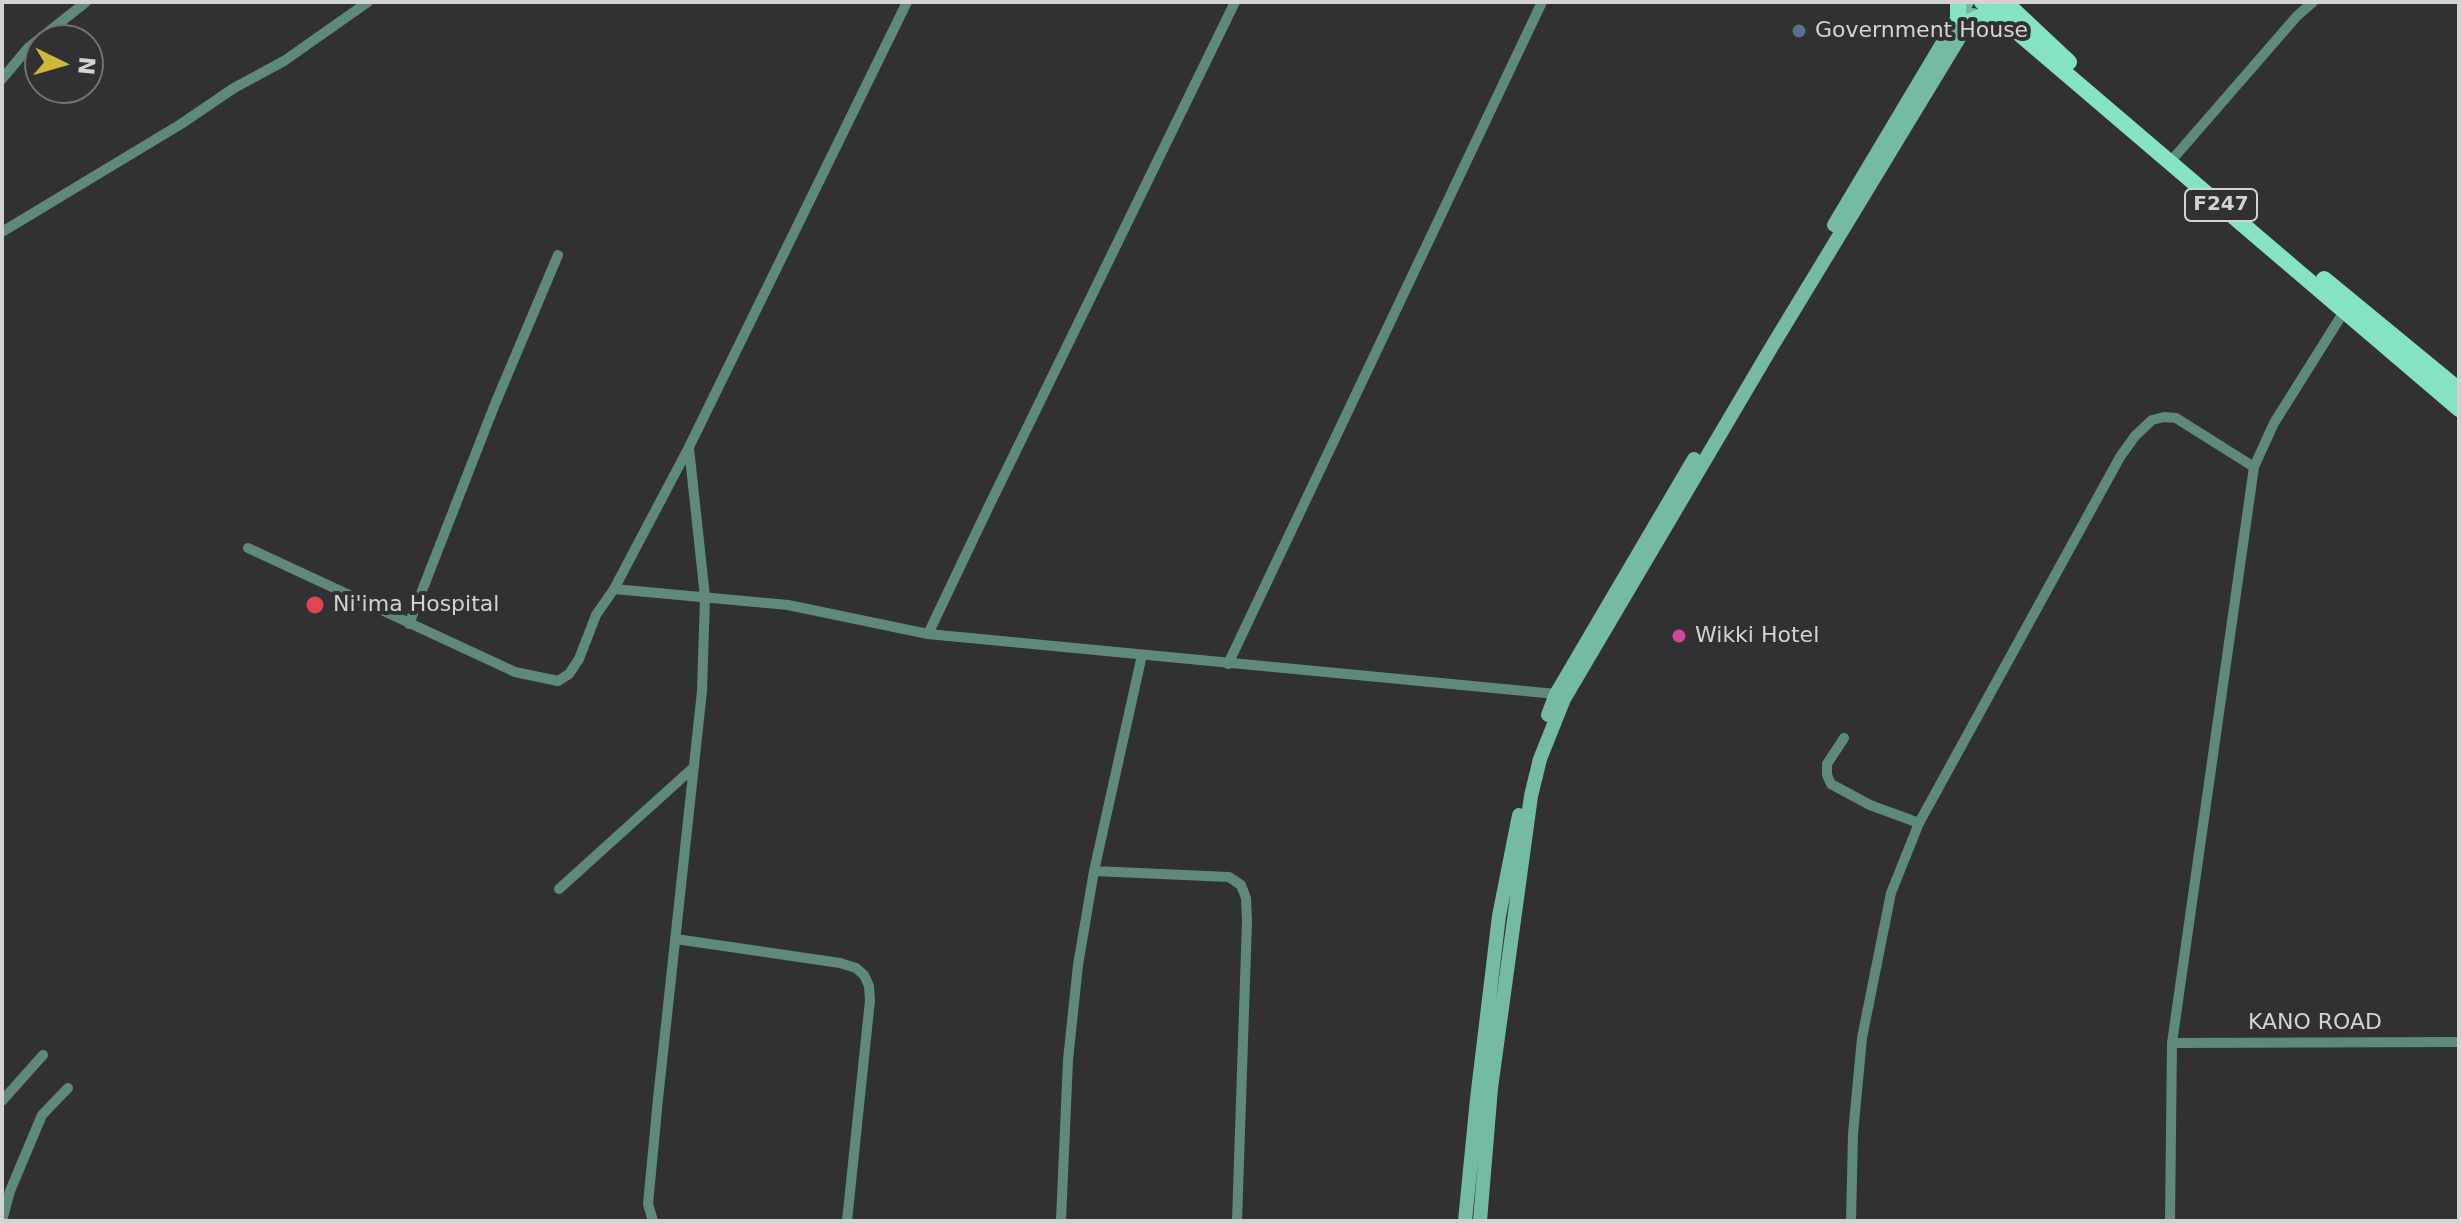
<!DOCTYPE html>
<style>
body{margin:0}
#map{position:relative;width:2461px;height:1223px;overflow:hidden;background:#313134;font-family:"DejaVu Sans",sans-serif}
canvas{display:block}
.frame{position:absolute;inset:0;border:4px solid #d3d3d4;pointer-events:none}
.north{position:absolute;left:24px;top:24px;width:80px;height:80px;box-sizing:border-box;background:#313134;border:2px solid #727274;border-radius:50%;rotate:95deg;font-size:22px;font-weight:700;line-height:32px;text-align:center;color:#d3d3d4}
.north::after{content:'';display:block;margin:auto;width:28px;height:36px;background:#ceb837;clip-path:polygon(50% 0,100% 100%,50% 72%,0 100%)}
</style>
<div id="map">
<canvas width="2461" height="1223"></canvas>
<div class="frame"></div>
<div class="north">N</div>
</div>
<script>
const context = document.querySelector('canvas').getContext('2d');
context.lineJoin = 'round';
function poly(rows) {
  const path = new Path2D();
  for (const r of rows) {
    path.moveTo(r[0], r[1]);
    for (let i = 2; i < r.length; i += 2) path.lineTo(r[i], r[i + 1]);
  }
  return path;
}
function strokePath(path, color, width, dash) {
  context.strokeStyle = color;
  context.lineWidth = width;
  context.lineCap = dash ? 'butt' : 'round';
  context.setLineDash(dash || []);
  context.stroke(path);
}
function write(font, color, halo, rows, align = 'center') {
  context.font = font + ' "DejaVu Sans",sans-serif';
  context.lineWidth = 8;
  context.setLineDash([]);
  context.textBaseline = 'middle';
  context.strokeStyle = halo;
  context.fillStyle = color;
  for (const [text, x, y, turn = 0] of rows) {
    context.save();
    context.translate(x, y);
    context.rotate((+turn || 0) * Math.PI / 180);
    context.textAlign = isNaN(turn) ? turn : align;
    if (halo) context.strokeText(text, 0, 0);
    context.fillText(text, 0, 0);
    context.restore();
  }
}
const street = poly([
 [2,79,28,48,86,2],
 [2171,161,2297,16,2313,2],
 [2,232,181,124,234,88,284,61,368,2],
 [248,548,515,672,558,681,569,674,579,659,596,615,614,589,689,447,907,2],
 [614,589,788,605,928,634,1556,694,1561,697],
 [409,624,495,404,558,255],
 [928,634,988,508,1235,2],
 [1228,664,1542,2],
 [1844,738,1827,764,1827,775,1831,784,1870,805,1919,823],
 [1094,871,1229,877,1241,885,1246,898,1247,921,1237,1221],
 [559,889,694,767],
 [676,939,840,963,856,968,864,975,869,986,870,1000,847,1221],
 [2172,1043,2459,1042],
 [2,1101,43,1055],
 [2,1221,10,1191,42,1115,68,1088],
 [653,1221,648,1204,658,1099,702,691,705,597,689,448],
 [1061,1221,1068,1060,1078,965,1094,871,1142,655],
 [1851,1221,1853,1134,1862,1038,1891,893,1919,823,2120,457,2135,436,2152,420,2164,417,2176,418,2254,467],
 [2170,1221,2172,1043,2254,467,2274,423,2345,310]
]);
const secondary = poly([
 [1834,225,1967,2],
 [1548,715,1556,694,1694,459],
 [1465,1221,1477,1099,1499,916,1519,815],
 [1480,1221,1491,1088,1531,796,1540,759,1564,699,1771,348,1973,15]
]);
const primary = poly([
 [1982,2,2459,409],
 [2005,2,2069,62],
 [1958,17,1958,2],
 [1968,22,1982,16,1998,14],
 [2324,279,2459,390]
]);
const markers = [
 [1799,31,8,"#5c6f8a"],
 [315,605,10,"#e0444e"],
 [1679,636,8,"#d1479c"]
];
const shields = [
 [2221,205,72]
];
const shieldNames = [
 ["F247",2221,205]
];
const poiNames = [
 ["Government House",1815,31],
 ["Ni'ima Hospital",333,605],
 ["Wikki Hotel",1695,636]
];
const streetNames = [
 ["KANO ROAD",2315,1023]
];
strokePath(street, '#5f8a7b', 10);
strokePath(secondary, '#75bba4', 14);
strokePath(primary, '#86e2c4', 16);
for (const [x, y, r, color] of markers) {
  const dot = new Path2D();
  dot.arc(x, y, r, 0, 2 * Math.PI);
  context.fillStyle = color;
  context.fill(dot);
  strokePath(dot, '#313134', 3);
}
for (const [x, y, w] of shields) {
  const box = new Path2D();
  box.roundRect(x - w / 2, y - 16, w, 32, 6);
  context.fillStyle = '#313134';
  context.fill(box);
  strokePath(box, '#d3d3d4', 2);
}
write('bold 20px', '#d3d3d4', null, shieldNames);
write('22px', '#d3d3d4', '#313134', poiNames, 'left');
write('22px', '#d3d3d4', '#313134', streetNames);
</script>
